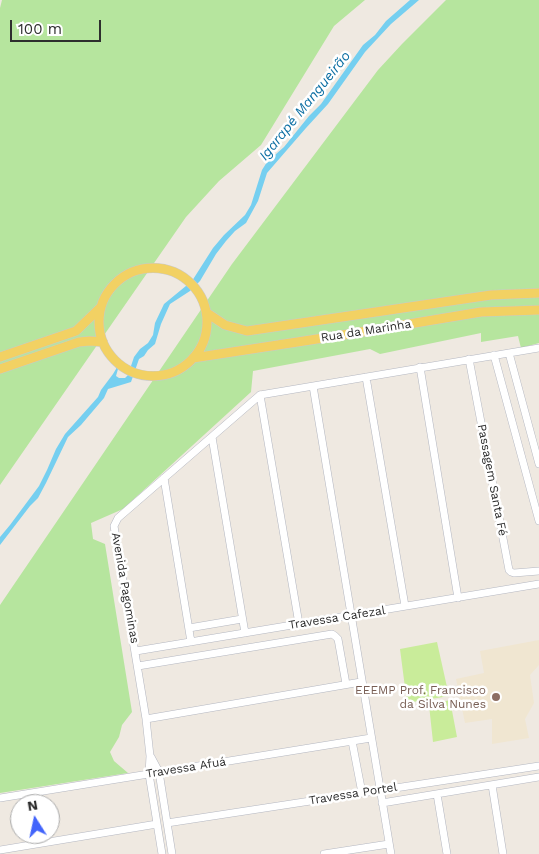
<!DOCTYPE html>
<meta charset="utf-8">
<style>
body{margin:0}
#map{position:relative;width:539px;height:854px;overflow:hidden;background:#efe9e1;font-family:"Work Sans",sans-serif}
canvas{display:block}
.north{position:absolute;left:10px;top:794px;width:50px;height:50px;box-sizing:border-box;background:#fff;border:1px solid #ababab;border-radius:50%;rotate:350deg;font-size:14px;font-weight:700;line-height:20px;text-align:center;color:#2e2e2e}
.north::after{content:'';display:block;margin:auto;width:18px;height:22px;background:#4264fb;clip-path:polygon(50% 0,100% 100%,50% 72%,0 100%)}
.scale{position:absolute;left:10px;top:20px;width:91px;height:22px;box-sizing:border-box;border:2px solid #2e2e2e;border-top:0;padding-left:6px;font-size:15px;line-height:18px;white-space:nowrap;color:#2e2e2e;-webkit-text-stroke:4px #fff;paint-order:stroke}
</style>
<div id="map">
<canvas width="539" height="854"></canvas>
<div class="north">N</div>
<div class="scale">100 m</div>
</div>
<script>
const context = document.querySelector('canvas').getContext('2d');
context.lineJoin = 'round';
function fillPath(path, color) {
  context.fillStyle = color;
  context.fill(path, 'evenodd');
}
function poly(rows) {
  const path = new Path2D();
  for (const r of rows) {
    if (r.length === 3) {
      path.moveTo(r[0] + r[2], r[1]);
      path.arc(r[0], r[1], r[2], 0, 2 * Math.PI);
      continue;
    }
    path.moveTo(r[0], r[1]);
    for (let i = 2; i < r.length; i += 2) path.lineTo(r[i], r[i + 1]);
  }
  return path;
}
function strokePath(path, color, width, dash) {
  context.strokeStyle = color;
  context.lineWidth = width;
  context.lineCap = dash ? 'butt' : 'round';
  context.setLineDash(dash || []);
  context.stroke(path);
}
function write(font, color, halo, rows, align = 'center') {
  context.font = font + ' "Work Sans",sans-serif';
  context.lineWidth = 5;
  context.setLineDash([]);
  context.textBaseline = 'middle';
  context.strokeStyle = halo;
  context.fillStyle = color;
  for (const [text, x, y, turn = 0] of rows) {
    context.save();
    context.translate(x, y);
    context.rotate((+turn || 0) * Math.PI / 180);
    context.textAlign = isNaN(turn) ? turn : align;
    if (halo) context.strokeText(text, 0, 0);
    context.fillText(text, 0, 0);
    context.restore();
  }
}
const education = poly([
 [539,640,539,665,530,675,534,703,525,719,529,738,492,744,492,719,465,723,456,679,484,673,480,651]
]);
const green = poly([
 [2,0,365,0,334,26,261,145,219,181,186,217,0,485,0,8],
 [446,0,539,0,539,343,521,348,518,336,481,342,481,333,380,354,370,349,253,371,251,392,123,509,91,523,93,539,105,544,132,712,122,725,119,737,110,752,114,761,128,773,0,793,0,605,232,264,378,70,402,44]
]);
const pitch = poly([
 [437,642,449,696,407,703,400,649],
 [450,700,457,737,433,742,429,705]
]);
const water = poly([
 [410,0,419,0,391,24,365,52,328,104,306,128,267,173,258,201,246,223,235,231,226,241,216,254,200,281,190,291,170,304,161,324,155,344,148,350,144,356,139,359,131,382,108,389,104,398,81,425,68,437,46,483,38,498,30,506,0,545,0,537,10,525,39,486,47,470,56,449,65,434,98,397,101,390,113,374,116,369,117,362,118,369,116,376,119,378,125,378,128,375,134,357,140,349,148,343,153,335,155,323,164,304,192,281,213,248,224,235,245,215,251,205,262,170,267,162,284,147,309,116,321,104,363,45,375,35,386,21]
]);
const minor = poly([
 [509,353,539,464],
 [494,355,539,521],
 [469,359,509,570,511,572,514,573,539,571],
 [420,367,458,598],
 [366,377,405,606],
 [313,386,391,854],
 [260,395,539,348],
 [260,395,299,624],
 [212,437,245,633],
 [164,478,191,642],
 [189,628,242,619],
 [136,651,539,584],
 [138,666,332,634,335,636,338,639,346,684],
 [146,719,361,682],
 [352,741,362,793],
 [151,757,159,772,172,854],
 [492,785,503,854],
 [437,794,447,854],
 [0,798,371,738],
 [382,803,539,777],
 [167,823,539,766],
 [0,850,157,824],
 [162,854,149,774,150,756,146,719,114,526,118,518,260,395],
 [324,854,389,844]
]);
const major = poly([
 [153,322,54],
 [207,313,225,325,247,331,491,295,539,293],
 [0,357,76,331,101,307],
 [193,358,343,335,481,312,539,310],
 [0,369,79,342,90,341,103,342]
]);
const markers = [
 [496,697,5,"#8d6e63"]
];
const streetNames = [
 ["Rua da Marinha",366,331,-9],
 ["Passagem Santa Fé",492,480,79],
 ["Avenida Pagominas",125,588,80],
 ["Travessa Cafezal",337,618,-9],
 ["Travessa Afuá",186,768,-9],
 ["Travessa Portel",353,794,-9]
];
const educationNames = [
 ["EEEMP Prof. Francisco",486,690],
 ["da Silva Nunes",486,704]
];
const waterNames = [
 ["Igarapé Mangueirão",305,106,-51]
];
fillPath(education, '#f0e6d1');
fillPath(green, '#b6e59e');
fillPath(pitch, '#c9ec9a');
fillPath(water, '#75cff0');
strokePath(minor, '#b4b7c1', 8);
strokePath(major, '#c9c9c9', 10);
strokePath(minor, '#fff', 7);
strokePath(major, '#f2d163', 9);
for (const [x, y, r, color] of markers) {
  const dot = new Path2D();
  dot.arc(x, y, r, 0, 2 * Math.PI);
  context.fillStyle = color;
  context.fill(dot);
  strokePath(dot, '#fff', 2);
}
write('12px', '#2e2e2e', '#fff', streetNames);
write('12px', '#785e54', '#fff', educationNames, 'right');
write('italic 14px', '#0d6fa3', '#fff', waterNames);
</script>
